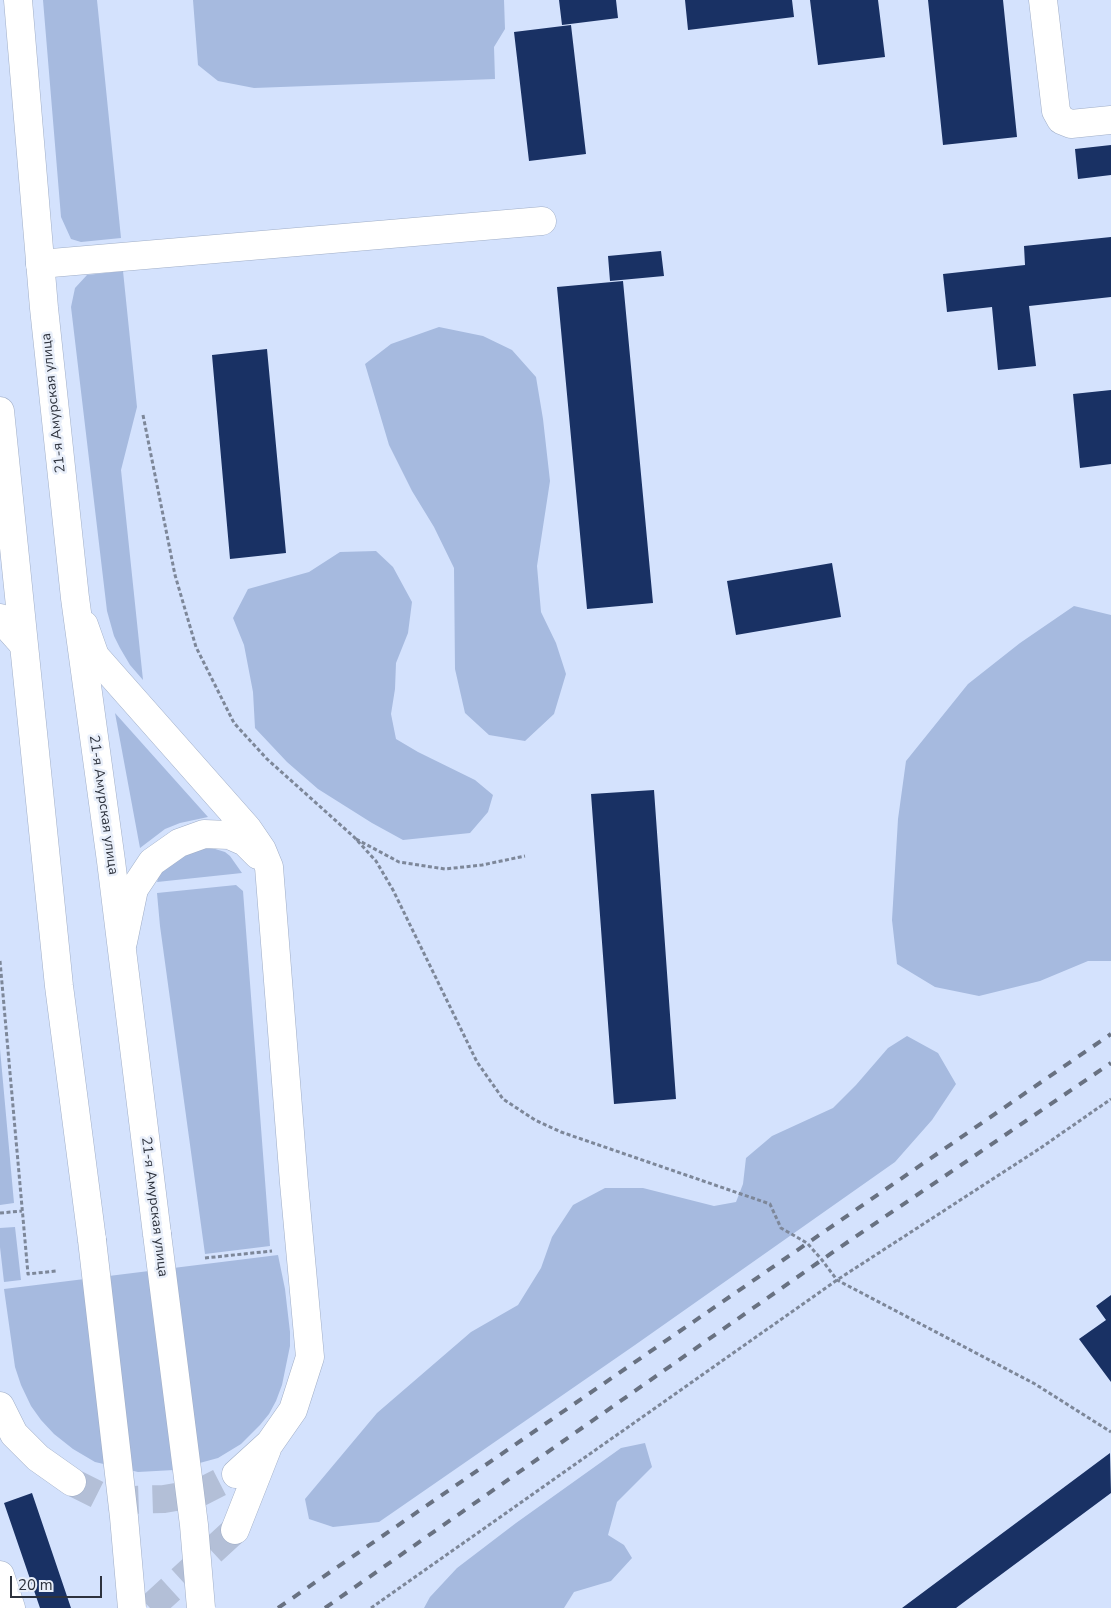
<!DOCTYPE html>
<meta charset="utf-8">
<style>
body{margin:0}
#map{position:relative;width:1111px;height:1608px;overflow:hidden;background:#d4e2fd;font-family:"Nunito Sans",sans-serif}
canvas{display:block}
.scale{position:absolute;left:10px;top:1576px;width:92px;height:22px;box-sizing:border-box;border:2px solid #2d323d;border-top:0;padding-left:6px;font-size:15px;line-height:18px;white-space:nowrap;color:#2d323d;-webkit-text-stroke:4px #e9effa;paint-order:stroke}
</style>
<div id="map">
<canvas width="1111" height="1608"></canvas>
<div class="scale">20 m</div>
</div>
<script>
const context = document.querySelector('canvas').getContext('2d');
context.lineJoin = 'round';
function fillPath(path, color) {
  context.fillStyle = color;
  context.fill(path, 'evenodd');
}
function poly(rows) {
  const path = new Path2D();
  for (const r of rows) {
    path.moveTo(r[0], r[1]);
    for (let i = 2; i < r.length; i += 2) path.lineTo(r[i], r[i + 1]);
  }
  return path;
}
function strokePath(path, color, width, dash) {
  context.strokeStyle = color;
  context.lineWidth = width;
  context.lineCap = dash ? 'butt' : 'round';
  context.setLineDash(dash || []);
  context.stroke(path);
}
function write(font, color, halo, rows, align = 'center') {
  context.font = font + ' "Nunito Sans",sans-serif';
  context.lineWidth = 5;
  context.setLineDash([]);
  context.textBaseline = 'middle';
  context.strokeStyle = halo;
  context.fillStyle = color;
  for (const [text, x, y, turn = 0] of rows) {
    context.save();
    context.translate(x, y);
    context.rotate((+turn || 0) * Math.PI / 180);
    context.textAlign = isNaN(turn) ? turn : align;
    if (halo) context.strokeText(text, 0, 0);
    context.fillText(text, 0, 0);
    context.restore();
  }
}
const green = poly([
 [43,0,97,0,121,238,81,242,71,239,61,217],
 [193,0,504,0,505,29,494,47,495,79,254,88,218,81,198,65],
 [123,271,137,407,121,470,143,680,130,665,120,648,114,636,107,611,71,307,75,288,87,275],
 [439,327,483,336,512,350,536,377,543,419,550,481,537,566,541,612,556,643,566,674,554,714,525,741,489,735,465,713,455,669,454,568,434,527,412,491,389,445,365,364,391,344],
 [376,551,393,567,412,602,408,633,396,663,395,689,391,714,396,739,418,752,475,780,493,795,488,812,470,833,403,840,372,823,318,789,287,762,255,728,253,692,244,645,233,618,248,589,309,572,340,552],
 [1074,606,1111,615,1111,961,1088,961,1040,981,979,996,935,987,897,964,892,920,898,819,906,761,968,684,1020,643],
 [115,713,208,817,180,823,165,829,140,848],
 [202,848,212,848,225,852,230,856,242,873,157,882,160,872,169,861],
 [236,885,243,891,270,1246,205,1254,160,926,157,893],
 [907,1036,938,1053,956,1084,932,1120,895,1162,635,1345,379,1522,333,1527,309,1519,305,1499,377,1413,471,1332,518,1305,541,1268,552,1237,573,1205,605,1188,643,1188,714,1206,736,1202,743,1184,746,1158,772,1136,833,1108,856,1085,888,1048],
 [0,1049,14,1203,0,1205],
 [15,1227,21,1280,4,1282,0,1247,0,1228],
 [278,1255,285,1289,290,1332,290,1346,282,1385,276,1401,269,1414,260,1425,241,1444,218,1458,174,1470,138,1472,95,1462,73,1449,54,1434,41,1420,31,1406,21,1385,15,1367,4,1289],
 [645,1443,652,1467,617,1502,608,1535,624,1545,632,1558,611,1581,574,1592,564,1608,424,1608,430,1597,457,1568,516,1523,621,1448]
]);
const building = poly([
 [559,0,616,0,618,18,562,25],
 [685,0,792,0,794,17,688,30],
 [810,0,878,0,885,57,818,65],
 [928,0,1003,0,1017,137,943,145],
 [571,25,586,154,529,161,514,32],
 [1111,145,1111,175,1078,179,1075,149],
 [1111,237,1111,297,1029,306,1036,366,998,370,992,307,947,312,943,274,1025,265,1024,246],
 [661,251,664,276,610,281,608,256],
 [623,281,653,603,587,609,557,287],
 [267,349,286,553,230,559,212,355],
 [1111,390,1111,464,1080,468,1073,394],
 [832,563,841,617,736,635,727,581],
 [654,790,676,1099,614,1104,591,794],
 [1111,1295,1111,1382,1079,1339,1106,1320,1096,1306],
 [1110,1453,1111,1493,956,1608,902,1608],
 [32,1493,71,1608,40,1608,4,1503]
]);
const minorTunnel = poly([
 [72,1482,98,1495,131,1500,164,1499,199,1493,236,1474],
 [150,1608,235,1530]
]);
const path = poly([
 [143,415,175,575,196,647,234,723,267,759,354,837,376,861,393,890,477,1062,503,1099,535,1120,561,1132,770,1204,781,1228,807,1243,822,1260,837,1280,1035,1384,1111,1432],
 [356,839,399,862,445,869,482,865,525,856],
 [0,961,28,1274,56,1271],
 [0,1213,22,1211],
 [205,1258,272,1251],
 [371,1608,837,1280,1039,1149,1111,1099]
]);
const minor = poly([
 [1043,0,1056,111,1061,120,1071,124,1111,120],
 [40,264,542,221],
 [0,618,23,644],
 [84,625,95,656,247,828,262,850,269,867,294,1183,310,1357,293,1410,270,1443,236,1474],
 [123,942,134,889,152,862,179,843,204,834,229,835,245,842,258,855],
 [0,1406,14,1434,38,1458,72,1482],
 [235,1530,267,1449],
 [0,1575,11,1608]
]);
const major = poly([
 [18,0,44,308,75,598,111,861,157,1234],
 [0,411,59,986,92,1240]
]);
const rail = poly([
 [278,1608,1111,1034],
 [325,1608,836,1250,1111,1063]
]);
const majorBridge = poly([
 [157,1234,194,1525,201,1608],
 [92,1240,124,1517,132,1608]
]);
const streetNames = [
 ["21-я Амурская улица",54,403,-96],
 ["21-я Амурская улица",103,805,82],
 ["21-я Амурская улица",154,1207,83]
];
fillPath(green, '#a6badf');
fillPath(building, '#193164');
strokePath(minorTunnel, '#b3bfd7', 28, [28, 14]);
strokePath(minor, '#a0aec7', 29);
strokePath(major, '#a0aec7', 29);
strokePath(path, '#7d8799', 3, [4, 2.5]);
strokePath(minor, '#fff', 28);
strokePath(major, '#fff', 28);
strokePath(rail, '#687181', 4, [9, 9]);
strokePath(majorBridge, '#a0aec7', 29, []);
strokePath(majorBridge, '#fff', 28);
write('14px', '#2d323d', '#e9effa', streetNames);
</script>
